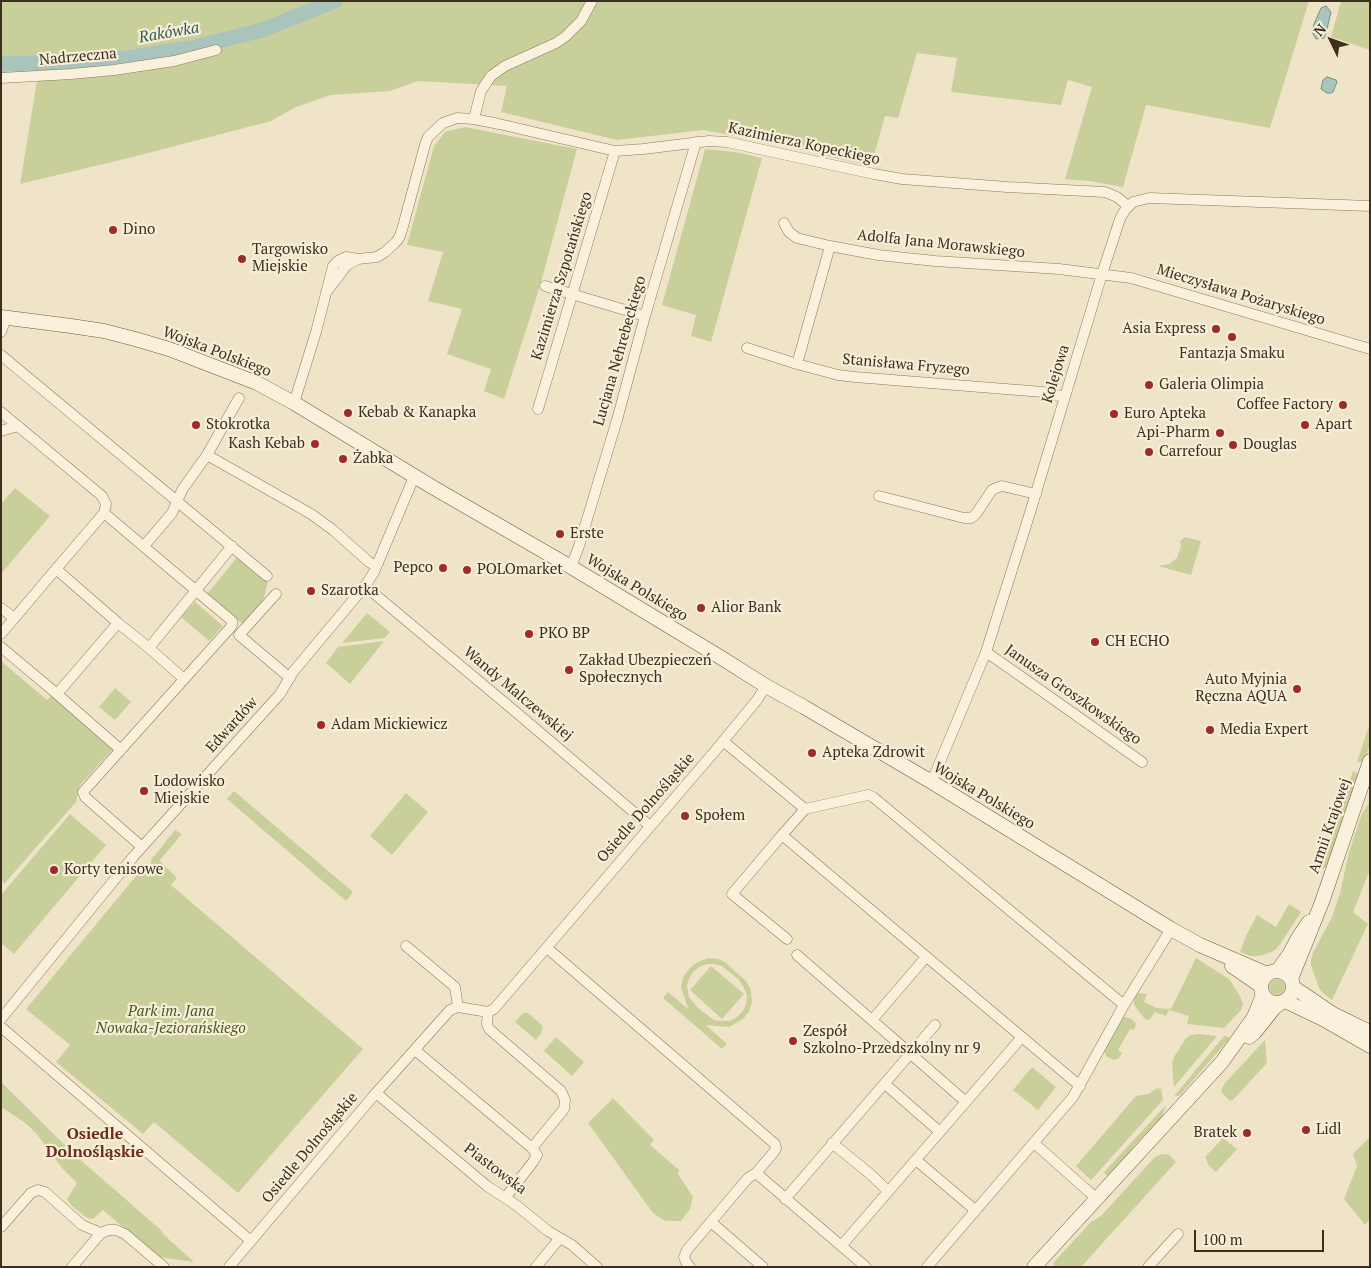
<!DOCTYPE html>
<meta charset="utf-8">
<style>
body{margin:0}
#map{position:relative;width:1371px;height:1268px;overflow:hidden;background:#f0e4c8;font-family:"PT Serif",serif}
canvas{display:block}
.frame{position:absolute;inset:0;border:2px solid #3d2e20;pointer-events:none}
.north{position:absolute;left:1306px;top:15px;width:50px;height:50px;-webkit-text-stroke:4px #f7eed8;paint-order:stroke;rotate:312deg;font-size:14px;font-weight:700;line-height:20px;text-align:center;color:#3d2e20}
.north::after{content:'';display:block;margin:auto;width:18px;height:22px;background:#3d2e20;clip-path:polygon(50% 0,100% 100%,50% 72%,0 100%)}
.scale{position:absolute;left:1194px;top:1230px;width:130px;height:22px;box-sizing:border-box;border:2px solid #3d2e20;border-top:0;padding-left:6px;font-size:15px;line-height:18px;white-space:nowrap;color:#3d2e20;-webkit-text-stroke:4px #f7eed8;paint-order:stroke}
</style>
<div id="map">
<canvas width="1371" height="1268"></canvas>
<div class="frame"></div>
<div class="north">N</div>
<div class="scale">100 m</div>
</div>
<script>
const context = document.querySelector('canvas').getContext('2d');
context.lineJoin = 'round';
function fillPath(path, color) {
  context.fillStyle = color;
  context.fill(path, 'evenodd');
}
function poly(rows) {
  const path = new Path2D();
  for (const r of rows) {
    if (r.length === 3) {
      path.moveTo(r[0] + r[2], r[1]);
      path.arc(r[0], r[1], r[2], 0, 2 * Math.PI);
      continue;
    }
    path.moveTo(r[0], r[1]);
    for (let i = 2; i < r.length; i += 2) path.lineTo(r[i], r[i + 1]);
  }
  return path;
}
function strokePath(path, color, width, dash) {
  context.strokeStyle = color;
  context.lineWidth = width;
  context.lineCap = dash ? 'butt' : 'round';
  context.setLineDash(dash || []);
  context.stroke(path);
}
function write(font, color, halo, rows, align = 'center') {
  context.font = font + ' "PT Serif",serif';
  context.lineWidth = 4.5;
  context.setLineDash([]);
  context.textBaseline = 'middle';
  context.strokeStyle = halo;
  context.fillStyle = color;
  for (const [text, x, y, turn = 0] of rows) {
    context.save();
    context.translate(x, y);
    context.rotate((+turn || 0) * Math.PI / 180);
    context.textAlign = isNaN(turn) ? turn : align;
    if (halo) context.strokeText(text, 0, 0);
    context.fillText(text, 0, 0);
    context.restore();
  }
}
const green = poly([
 [1,1,39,2,1309,1,1270,128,1146,105,1123,187,1089,181,1065,179,1092,87,1068,80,1061,105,951,92,957,58,917,53,898,118,885,116,871,166,766,142,703,130,617,140,501,112,507,86,418,81,390,91,331,95,296,107,271,121,137,156,20,184,37,81,1,81],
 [1341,1,1370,1,1370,50,1331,37],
 [465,127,577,149,540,286,504,399,484,391,491,369,447,354,462,309,428,301,443,252,407,245,434,146,445,132],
 [705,149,735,152,762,158,711,342,691,336,696,315,662,305],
 [15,488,50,516,1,574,1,504],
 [1185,537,1201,541,1191,575,1158,566,1169,564,1177,558,1181,546,1180,541],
 [239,555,268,581,263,602,244,625,207,594],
 [195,602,223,626,209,641,181,617],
 [367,613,390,632,385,638,342,643],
 [384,641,350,684,326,663,338,647],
 [1,661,47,700,52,695,114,748,80,785,76,802,4,884,1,877],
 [115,688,131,702,115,720,99,707],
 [1370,723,1370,745,1365,760,1360,762,1357,762],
 [1353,771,1358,774,1358,777,1333,855,1325,868,1322,869,1320,868],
 [234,791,353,892,346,901,227,799],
 [406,793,428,812,392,855,370,836],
 [1370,801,1370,870,1353,912,1368,924,1332,1000,1323,993,1319,988,1311,965,1311,960,1313,953,1332,917,1340,893,1349,852,1358,825,1362,814],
 [70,814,106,845,14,954,1,943,1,895],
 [175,830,182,834,160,860,161,862,177,878,171,885,363,1049,238,1193,154,1122,143,1134,56,1062,70,1045,26,1009,146,864,151,868,151,860],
 [1289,904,1301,912,1281,943,1275,950,1269,953,1259,956,1250,956,1240,952,1246,936,1257,915,1276,927],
 [709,958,718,959,725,962,746,981,751,990,752,1002,749,1012,743,1019,729,1027,706,1025,727,1044,722,1049,663,998,668,992,688,1009,681,987,683,977,692,966,700,961],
 [707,964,714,964,722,966,739,980,744,988,747,996,746,1004,743,1011,737,1017,730,1021,721,1021,714,1020,698,1008,689,997,687,985,689,979,693,972,699,967],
 [1196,958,1229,979,1240,996,1243,1004,1241,1010,1224,1028,1187,1024,1189,1016,1169,1010,1166,1016,1155,1012,1150,1019,1148,1020,1145,1019,1136,1008,1134,1004,1134,999,1136,994,1139,993,1147,994,1144,1002,1157,1008,1170,1009,1172,1007],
 [711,966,744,994,722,1019,690,990],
 [1277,987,8],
 [523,1013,528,1013,543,1026,541,1033,536,1040,515,1022],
 [1126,1017,1132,1019,1136,1024,1134,1030,1130,1029,1118,1050,1122,1053,1119,1058,1114,1060,1106,1056,1104,1050,1121,1018],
 [1199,1034,1217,1036,1174,1087,1172,1063,1174,1057,1186,1038,1191,1035],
 [1224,1036,1229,1037,1229,1039,1182,1093,1179,1096,1175,1096,1175,1095],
 [556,1037,584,1062,572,1076,544,1051],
 [1265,1040,1267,1063,1233,1100,1230,1101,1222,1093,1221,1090,1225,1083],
 [1032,1067,1056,1087,1038,1110,1013,1090],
 [1,1082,76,1156,162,1231,163,1234,194,1262,158,1257,103,1210,93,1219,87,1218,71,1205,67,1199,77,1183,62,1168,36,1133,24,1122,1,1107],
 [1157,1088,1161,1089,1163,1100,1091,1180,1076,1166,1136,1096,1149,1094],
 [613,1098,654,1140,650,1145,679,1170,678,1174,693,1197,690,1209,681,1221,665,1221,653,1213,588,1123],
 [1166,1105,1162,1117,1134,1146,1124,1162,1109,1178,1105,1174,1104,1172],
 [1370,1137,1370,1219,1365,1225,1344,1199,1357,1166,1353,1154],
 [1223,1138,1237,1149,1216,1172,1209,1166,1205,1157],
 [1162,1154,1169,1155,1176,1162,1081,1267,1054,1267,1054,1262,1091,1222,1101,1216,1155,1157]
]);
const water = poly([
 [1326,6,1331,12,1326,33,1324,38,1316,39,1312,32,1314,24,1321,8,1326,6],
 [1327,77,1336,80,1337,82,1333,92,1331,93,1327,93,1321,89,1323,80,1327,77]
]);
const river = poly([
 [1,64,99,62,191,48,262,30,335,1]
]);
const street = poly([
 [1,78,71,74,114,70,174,61,216,50],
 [474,119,481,91,491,76,505,66,556,43,566,36,581,21,592,1],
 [784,223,789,232,797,238,830,246,878,255,935,261,1059,269,1131,278,1370,349],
 [545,286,645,316],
 [328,290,347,265,358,259],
 [1,332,6,318],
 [747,348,797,364,838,375,855,377,1043,392,1065,397],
 [1,355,267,576],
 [797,364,830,246],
 [294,403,316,332,333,266,338,261,346,257,358,259,377,257,385,252,395,243,399,238,402,230,425,145,428,137,443,123,457,118,474,119,499,124,615,151,643,149,709,141,727,142,874,174,902,179,1007,187,1105,192,1117,197,1128,206],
 [538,409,615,151],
 [1,412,102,496,106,504,104,513,232,621,232,625,230,628,83,792,85,797,142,847],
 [1,431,18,426],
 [207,455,239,398],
 [879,496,964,518,971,518,976,514,992,490,996,488,1002,486,1036,494],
 [144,546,172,513,182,490,207,455,311,514,333,530,369,562,376,566],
 [571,567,579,546,617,420,645,316,696,142],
 [56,569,104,513],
 [365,586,517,713,650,826],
 [276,594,239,635,290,678],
 [1,608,14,618],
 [1,634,56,569,118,623,149,648,184,679],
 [1,647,57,694,118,623],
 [149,648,232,546],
 [986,652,1029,682,1142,762],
 [57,694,121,750],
 [723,741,805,809,868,795,873,797,1124,1005],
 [930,781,935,774,986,652,1029,516,1102,274,1120,219,1125,210,1133,202,1149,198,1370,206],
 [805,809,782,835,1080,1086],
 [782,835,732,894,787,939],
 [406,946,455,987,458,1007],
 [547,948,775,1144,776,1148,774,1152,756,1173,748,1178,687,1250,684,1257,687,1264,690,1267],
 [797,955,966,1102],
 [488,1012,487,1024,489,1029,561,1091,565,1100,564,1109,532,1148],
 [1,1019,133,857,280,694,293,672,365,586,374,572,414,477],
 [872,1020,926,957],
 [1,1027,251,1241],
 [415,1050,532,1148,537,1155,533,1162,505,1198],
 [885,1084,940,1132],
 [376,1093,487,1186,516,1205,548,1231,572,1245,597,1267],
 [832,1143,869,1173,888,1191],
 [1034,1143,1097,1199],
 [916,1160,975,1210],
 [756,1173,866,1267],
 [785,1199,935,1025],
 [711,1222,763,1267],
 [1,1227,31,1193,38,1190,45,1192,82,1225,101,1233],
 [842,1245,1022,1037],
 [72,1267,101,1233,109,1230,116,1230,125,1234,164,1267],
 [229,1267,376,1093,450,1010,458,1007,488,1012,494,1009,715,751,757,700,766,686],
 [536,1267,560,1238],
 [927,1267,1073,1097,1124,1005,1171,929],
 [1148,1267,1178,1234]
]);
const secondary = poly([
 [1,317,71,326,104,331,135,339,169,349,257,383,294,403,434,488,571,567,720,657,766,686,804,707,930,781,1171,929,1200,945,1267,974],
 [1232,966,1261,986],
 [1278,970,1289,955,1298,938,1309,922],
 [1277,987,16],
 [1291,979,1322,902,1370,761],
 [1293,987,1333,1014,1370,1032],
 [1285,1001,1323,1019,1370,1046],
 [1249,1037,1255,1032,1274,1008,1280,1003],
 [1034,1267,1222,1062,1254,1017,1263,995]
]);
const markers = [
 [113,230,5,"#9e2a2b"],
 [242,259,5,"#9e2a2b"],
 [1216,329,5,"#9e2a2b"],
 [1232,337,5,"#9e2a2b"],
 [1149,385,5,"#9e2a2b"],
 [1343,405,5,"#9e2a2b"],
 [348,413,5,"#9e2a2b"],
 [1114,414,5,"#9e2a2b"],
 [196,425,5,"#9e2a2b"],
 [1305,425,5,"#9e2a2b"],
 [1220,433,5,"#9e2a2b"],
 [315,444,5,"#9e2a2b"],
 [1233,445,5,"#9e2a2b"],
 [1149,452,5,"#9e2a2b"],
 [343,459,5,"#9e2a2b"],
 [560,534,5,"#9e2a2b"],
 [443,568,5,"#9e2a2b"],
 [467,570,5,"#9e2a2b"],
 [311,591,5,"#9e2a2b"],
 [701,608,5,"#9e2a2b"],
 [529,634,5,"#9e2a2b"],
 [1095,642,5,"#9e2a2b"],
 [569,670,5,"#9e2a2b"],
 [1297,689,5,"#9e2a2b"],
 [321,725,5,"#9e2a2b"],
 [1210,730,5,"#9e2a2b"],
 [812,753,5,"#9e2a2b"],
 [144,791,5,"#9e2a2b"],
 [685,816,5,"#9e2a2b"],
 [54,870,5,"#9e2a2b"],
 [793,1041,5,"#9e2a2b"],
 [1306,1130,5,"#9e2a2b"],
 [1247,1133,5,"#9e2a2b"]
];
const streetNames = [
 ["Nadrzeczna",78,57,-5],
 ["Kazimierza Kopeckiego",804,144,12],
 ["Adolfa Jana Morawskiego",941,244,6],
 ["Kazimierza Szpotańskiego",562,276,-73],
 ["Mieczysława Pożaryskiego",1241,295,17],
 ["Lucjana Nehrebeckiego",620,351,-74],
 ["Wojska Polskiego",217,352,21],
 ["Stanisława Fryzego",906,365,5],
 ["Kolejowa",1056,374,-73],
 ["Wojska Polskiego",637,588,31],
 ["Wandy Malczewskiej",518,694,40],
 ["Janusza Groszkowskiego",1073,695,35],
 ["Edwardów",232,725,-48],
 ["Wojska Polskiego",984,796,31],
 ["Osiedle Dolnośląskie",646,808,-49],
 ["Armii Krajowej",1330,826,-71],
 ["Osiedle Dolnośląskie",310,1148,-50],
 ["Piastowska",495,1169,37]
];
const poiNames = [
 ["Dino",123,230],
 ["Targowisko",252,250],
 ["Miejskie",252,267],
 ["Asia Express",1206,329,"right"],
 ["Fantazja Smaku",1232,354,"center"],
 ["Galeria Olimpia",1159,385],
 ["Coffee Factory",1333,405,"right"],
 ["Kebab & Kanapka",358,413],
 ["Euro Apteka",1124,414],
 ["Stokrotka",206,425],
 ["Apart",1315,425],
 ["Api-Pharm",1210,433,"right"],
 ["Kash Kebab",305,444,"right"],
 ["Douglas",1243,445],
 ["Carrefour",1159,452],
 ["Żabka",353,459],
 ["Erste",570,534],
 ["Pepco",433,568,"right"],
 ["POLOmarket",477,570],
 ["Szarotka",321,591],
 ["Alior Bank",711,608],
 ["PKO BP",539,634],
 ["CH ECHO",1105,642],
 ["Zakład Ubezpieczeń",579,661],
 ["Społecznych",579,678],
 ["Auto Myjnia",1287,680,"right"],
 ["Ręczna AQUA",1287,697,"right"],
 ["Adam Mickiewicz",331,725],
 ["Media Expert",1220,730],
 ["Apteka Zdrowit",822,753],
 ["Lodowisko",154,782],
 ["Miejskie",154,799],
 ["Społem",695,816],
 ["Korty tenisowe",64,870],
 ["Zespół",803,1032],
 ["Szkolno-Przedszkolny nr 9",803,1049],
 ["Lidl",1316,1130],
 ["Bratek",1237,1133,"right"]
];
const parkNames = [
 ["Park im. Jana",171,1012],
 ["Nowaka-Jeziorańskiego",171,1029]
];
const waterNames = [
 ["Rakówka",169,33,-10]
];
const neighbourhoodNames = [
 ["Osiedle",95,1134],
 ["Dolnośląskie",95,1152]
];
fillPath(green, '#c9cf9b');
fillPath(water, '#a9c4bc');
strokePath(water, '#6f938a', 1);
strokePath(river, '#a9c4bc', 15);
strokePath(street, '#8d765c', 11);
strokePath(secondary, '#6f573f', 15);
strokePath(street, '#faf1dc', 10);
strokePath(secondary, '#faf1dc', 14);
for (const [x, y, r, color] of markers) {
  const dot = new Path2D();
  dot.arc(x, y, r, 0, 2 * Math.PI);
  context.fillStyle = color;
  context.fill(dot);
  strokePath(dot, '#f7eed8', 2);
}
write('15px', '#3d2e20', '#f7eed8', streetNames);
write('15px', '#3d2e20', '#f7eed8', poiNames, 'left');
write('italic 15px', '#4d5a26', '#f7eed8', parkNames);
write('italic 16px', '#2f5d5a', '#f7eed8', waterNames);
write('bold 16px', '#6b2e1e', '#f7eed8', neighbourhoodNames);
</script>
